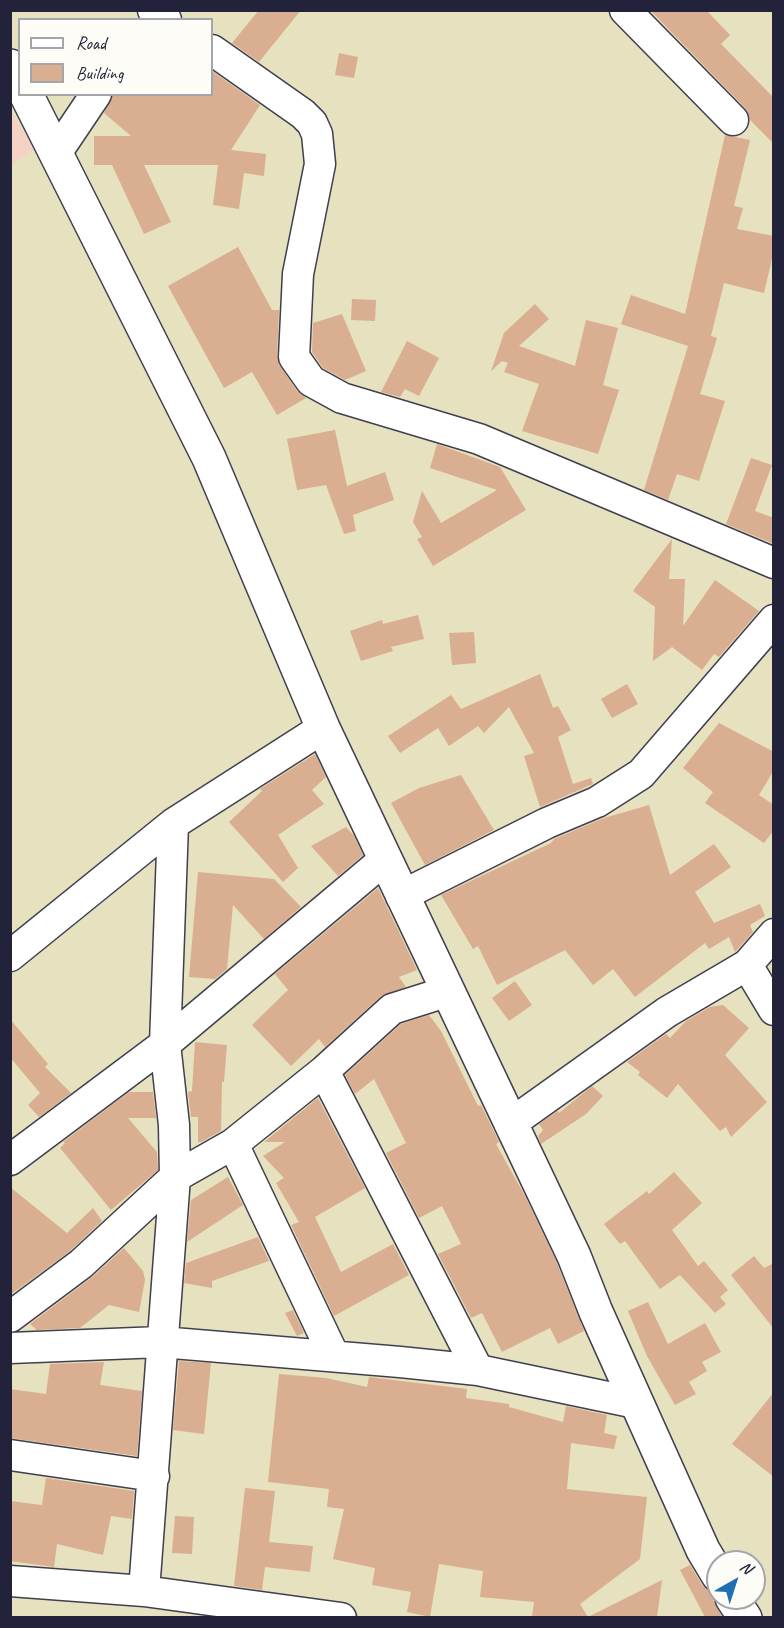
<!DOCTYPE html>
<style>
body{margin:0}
#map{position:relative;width:784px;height:1628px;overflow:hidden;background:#e6e1be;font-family:Caveat,sans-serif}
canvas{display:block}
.frame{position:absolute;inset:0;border:12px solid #22223b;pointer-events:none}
.legend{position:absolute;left:18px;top:18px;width:195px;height:78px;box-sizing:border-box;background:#fdfcf7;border:2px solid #a5a5ac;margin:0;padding:8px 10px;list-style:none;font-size:18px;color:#22223b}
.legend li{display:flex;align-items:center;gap:12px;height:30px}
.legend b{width:30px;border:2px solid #a5a5ac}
.north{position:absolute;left:706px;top:1550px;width:60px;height:60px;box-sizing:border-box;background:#fdfcf7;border:2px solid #a5a5ac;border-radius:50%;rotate:39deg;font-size:16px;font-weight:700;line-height:24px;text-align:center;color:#22223b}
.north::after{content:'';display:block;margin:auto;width:21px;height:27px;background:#1f6fb2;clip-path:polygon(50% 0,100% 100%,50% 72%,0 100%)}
</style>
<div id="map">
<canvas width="784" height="1628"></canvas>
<div class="frame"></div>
<ul class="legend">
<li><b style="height:8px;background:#fff"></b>Road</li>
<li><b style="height:16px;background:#daae90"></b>Building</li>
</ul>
<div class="north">N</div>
</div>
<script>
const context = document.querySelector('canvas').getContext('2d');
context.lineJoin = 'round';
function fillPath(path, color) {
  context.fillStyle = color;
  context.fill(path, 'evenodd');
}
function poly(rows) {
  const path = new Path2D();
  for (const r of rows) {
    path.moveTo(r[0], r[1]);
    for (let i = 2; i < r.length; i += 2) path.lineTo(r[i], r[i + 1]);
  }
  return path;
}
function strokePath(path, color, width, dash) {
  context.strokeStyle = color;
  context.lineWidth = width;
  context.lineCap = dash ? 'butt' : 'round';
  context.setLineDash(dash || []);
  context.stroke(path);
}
const built = poly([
 [10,110,34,149,11,166,10,166]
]);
const building = poly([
 [259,10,301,10,259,62,232,43],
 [650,10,706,10,730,35,721,44,774,98,774,144,750,120,745,108],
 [339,53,358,57,354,78,335,75],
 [212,71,260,105,231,150,266,154,264,176,244,173,239,209,213,205,218,165,144,165,171,222,144,234,112,165,94,165,94,136,131,136,104,113,113,94,212,94],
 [725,135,750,140,734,206,743,208,737,229,774,236,774,250,764,293,724,283,711,336,717,338,700,394,725,401,699,481,677,474,668,500,644,490,688,346,621,324,631,295,685,314],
 [238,247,272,310,279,310,277,356,280,366,297,391,306,398,277,415,252,372,224,388,168,286],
 [352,299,376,300,375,321,351,320],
 [535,304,549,319,519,346,575,366,586,320,618,328,603,385,619,390,598,454,522,431,539,384,504,372,508,363,502,361,491,371,504,333],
 [342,314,366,371,345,380,323,368,312,352,313,323],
 [407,341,439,358,419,396,405,389,400,397,381,392],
 [335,430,347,486,385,472,394,500,353,515,356,531,344,534,326,485,297,490,287,439],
 [437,444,500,467,526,510,433,566,417,539,422,537,413,522,422,491,441,523,497,490,430,468],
 [751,458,772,465,755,511,774,518,774,544,726,524],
 [672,539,669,579,685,579,683,626,715,580,759,611,719,657,714,654,702,670,672,647,653,661,655,607,633,591],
 [418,615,424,639,391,647,393,651,361,661,350,631,382,620,383,624],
 [474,632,476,663,452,665,449,633],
 [540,674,553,708,558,706,571,730,558,737,573,784,591,778,593,784,540,807,524,756,534,753,509,707,484,733,478,726,449,746,438,728,400,753,388,736,451,695,461,709],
 [627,684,638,704,612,718,601,699],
 [719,723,774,752,774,770,759,795,774,805,774,830,764,843,705,803,713,792,683,768],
 [315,754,326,777,312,790,324,804,278,835,298,868,283,882,229,822,262,791,260,789],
 [461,775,494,830,425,865,391,803,419,788],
 [649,805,670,875,714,844,731,867,695,892,714,923,760,904,765,916,750,925,753,932,735,952,729,937,709,949,705,943,635,997,613,969,593,985,565,950,497,985,478,946,473,949,441,895,551,843,554,839,604,818],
 [346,827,354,836,363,855,338,876,311,846],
 [198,872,274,879,301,907,264,939,233,905,227,969,215,979,189,977],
 [378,888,417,970,399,977,406,987,381,996,325,1047,319,1039,291,1066,252,1025,288,990,275,974],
 [515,981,532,1005,509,1021,492,998],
 [723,1005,749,1028,725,1055,767,1102,731,1137,726,1127,720,1131,678,1084,667,1098,638,1075,640,1072,627,1062,666,1034,670,1038,686,1021,710,1007],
 [429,1015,441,1031,478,1106,481,1105,499,1142,496,1144,525,1196,557,1263,584,1331,558,1344,550,1328,502,1352,482,1313,471,1318,438,1254,461,1244,442,1206,419,1218,386,1153,406,1143,374,1079,355,1094,345,1075,401,1024],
 [10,1019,48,1064,45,1067,71,1093,39,1117,28,1105,40,1093,10,1057],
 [195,1042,227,1045,224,1082,222,1082,221,1131,201,1142,198,1142,198,1117,191,1117,188,1092,192,1091],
 [592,1086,603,1096,586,1114,541,1144,538,1136,543,1130,539,1124,558,1111,559,1113],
 [129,1092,153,1092,156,1118,128,1118,157,1152,158,1170,111,1210,60,1148,65,1143,63,1142],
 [318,1098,365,1188,315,1217,341,1272,393,1244,409,1275,334,1316,291,1225,299,1222,276,1183,284,1178,263,1156,285,1142,264,1142],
 [674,1172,702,1203,672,1230,698,1266,704,1261,728,1290,720,1297,726,1304,715,1313,680,1275,660,1289,625,1241,620,1244,604,1224,647,1191,649,1194],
 [228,1177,243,1205,187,1242,191,1200],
 [10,1187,67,1233,93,1208,102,1221,70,1251,10,1295],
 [258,1237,269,1261,212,1281,212,1288,184,1283,186,1263],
 [124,1248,143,1271,145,1280,139,1312,109,1305,80,1328,37,1330,30,1324,91,1278],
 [754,1256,764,1268,774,1263,774,1329,731,1275],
 [648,1302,668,1344,705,1323,721,1352,702,1362,707,1371,689,1382,696,1394,675,1405,647,1356,628,1311],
 [293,1310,304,1333,297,1336,285,1313],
 [179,1361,211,1363,204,1434,173,1430],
 [104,1362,100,1385,142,1391,137,1456,10,1438,10,1389,46,1394,50,1364],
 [279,1374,326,1378,367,1387,369,1377,467,1389,466,1398,509,1404,509,1407,563,1422,566,1406,607,1415,604,1433,617,1436,614,1449,571,1443,567,1489,647,1497,640,1559,580,1604,588,1617,662,1580,657,1617,532,1617,534,1602,480,1597,483,1571,439,1564,430,1617,407,1612,411,1592,372,1585,375,1568,333,1559,344,1509,327,1507,329,1489,268,1482],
 [774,1392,774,1477,732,1444],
 [46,1478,134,1491,132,1519,111,1516,103,1555,57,1544,54,1567,10,1561,10,1501,42,1505],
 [245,1488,275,1491,269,1542,313,1546,310,1572,265,1567,262,1590,234,1586],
 [175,1516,194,1517,192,1554,172,1553],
 [690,1565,702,1585,714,1593,713,1600,722,1617,705,1617,680,1570]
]);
const street = poly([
 [153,10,166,20],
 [625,10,733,120],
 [212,50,303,114,312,123,317,134,320,164,298,274,294,357,311,381,342,398,479,439,774,563],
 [57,152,96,94],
 [401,896,547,823,597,802,641,774,774,620],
 [10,956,173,824,323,728],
 [747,965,774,1010],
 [324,1071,478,1370],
 [510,1124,667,1012,747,965,774,934],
 [233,1144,334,1356],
 [10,1160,165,1044,384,860],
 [10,1317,81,1264,175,1177,233,1144,324,1071,392,1009,449,991],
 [10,1348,161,1342,400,1362,478,1370,636,1403],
 [10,1455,154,1476],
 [10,1581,144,1591,341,1618],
 [144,1591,175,1177,174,1125,165,1044,173,824]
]);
const secondary = poly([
 [10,66,20,83],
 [26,94,209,458,323,728,574,1256,596,1312,703,1550,718,1575],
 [732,1598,745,1618]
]);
fillPath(built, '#f6d2c4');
fillPath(building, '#daae90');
strokePath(street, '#3f3f4f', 33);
strokePath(secondary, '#3f3f4f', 36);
strokePath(street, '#fff', 30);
strokePath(secondary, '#fff', 33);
</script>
